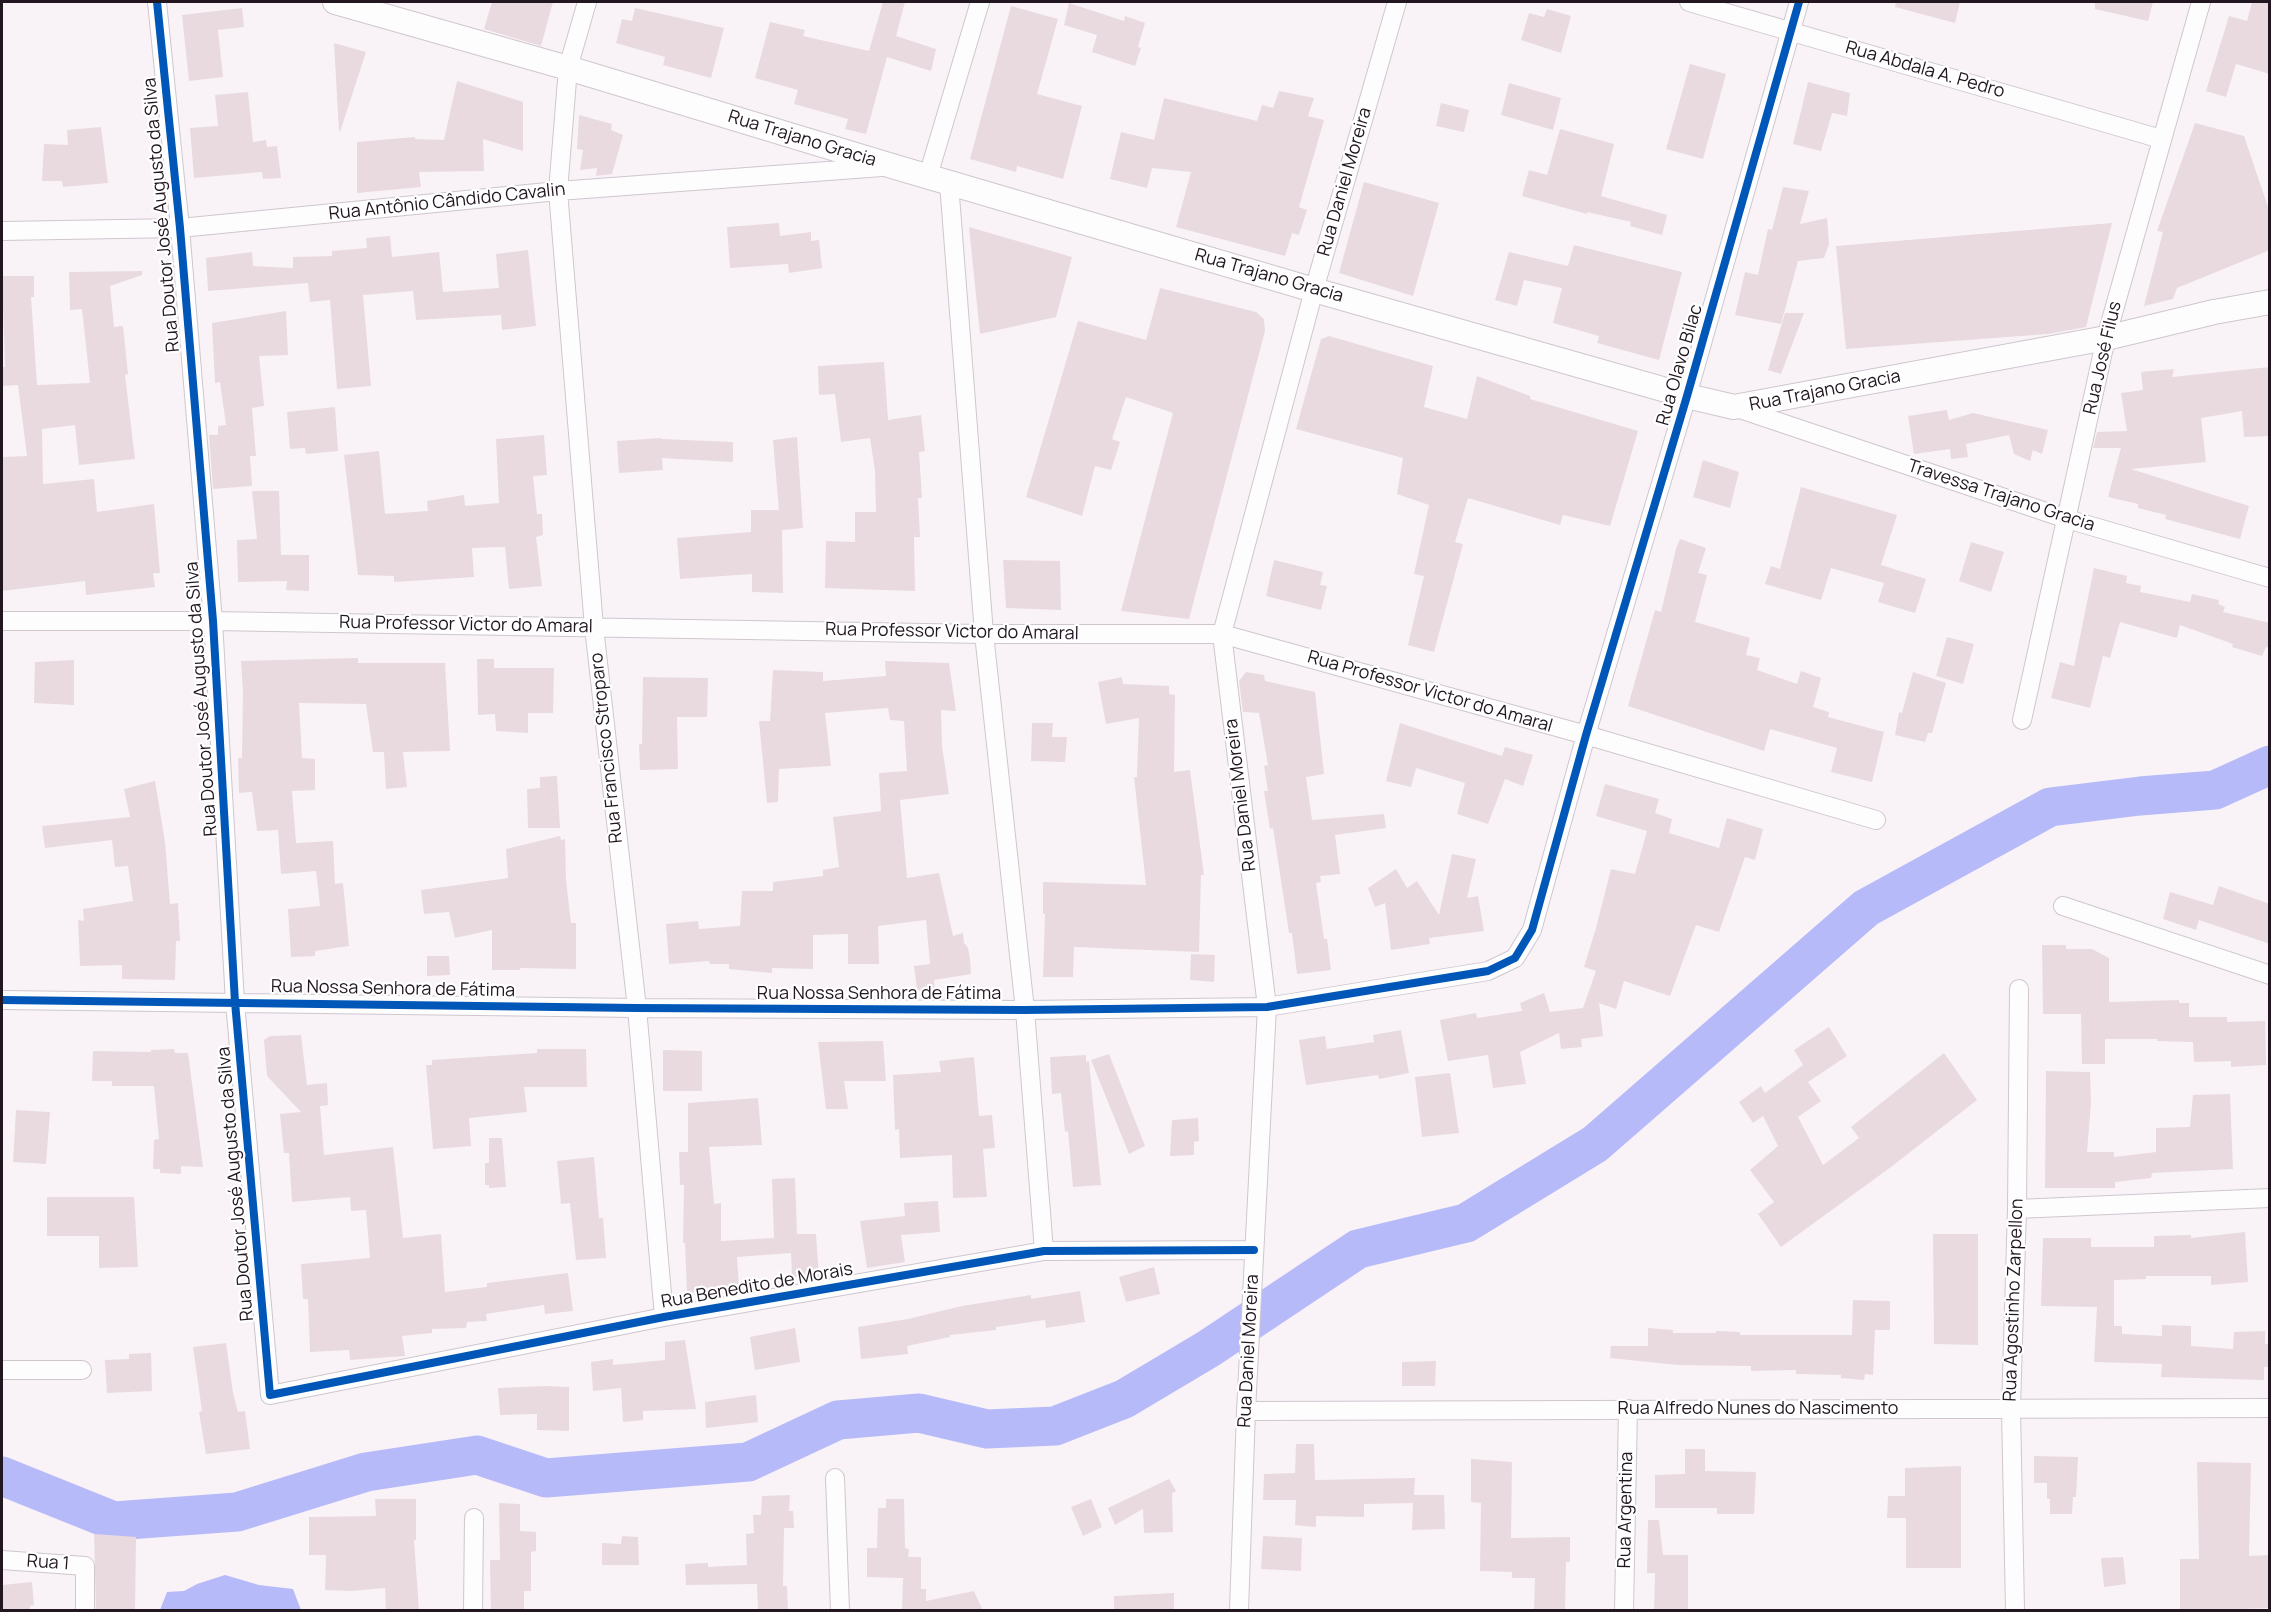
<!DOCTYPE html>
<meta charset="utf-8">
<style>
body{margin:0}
#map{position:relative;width:2271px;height:1612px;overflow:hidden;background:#f9f3f8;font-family:Manrope,sans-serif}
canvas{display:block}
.frame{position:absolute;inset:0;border:3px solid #221720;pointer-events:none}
</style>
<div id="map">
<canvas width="2271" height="1612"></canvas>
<div class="frame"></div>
</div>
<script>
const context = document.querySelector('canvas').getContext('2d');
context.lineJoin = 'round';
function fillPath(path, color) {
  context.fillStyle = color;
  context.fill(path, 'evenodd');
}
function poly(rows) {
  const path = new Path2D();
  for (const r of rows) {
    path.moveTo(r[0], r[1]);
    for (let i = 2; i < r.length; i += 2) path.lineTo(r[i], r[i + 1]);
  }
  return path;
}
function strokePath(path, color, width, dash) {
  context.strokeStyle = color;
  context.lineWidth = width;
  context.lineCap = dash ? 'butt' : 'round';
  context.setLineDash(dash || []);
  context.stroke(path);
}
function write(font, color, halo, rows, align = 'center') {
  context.font = font + ' Manrope,sans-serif';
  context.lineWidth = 4.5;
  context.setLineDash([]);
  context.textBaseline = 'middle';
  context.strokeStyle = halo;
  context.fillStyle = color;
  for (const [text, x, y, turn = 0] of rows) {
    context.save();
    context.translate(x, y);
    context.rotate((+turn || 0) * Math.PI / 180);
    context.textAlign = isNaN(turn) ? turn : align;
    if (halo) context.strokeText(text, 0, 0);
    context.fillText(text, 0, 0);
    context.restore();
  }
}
const water = poly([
 [225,1575,259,1585,293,1589,301,1610,160,1610,167,1592,184,1591,197,1584]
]);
const river = poly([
 [2,1476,114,1521,237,1512,366,1472,477,1455,546,1478,748,1462,838,1420,919,1413,987,1429,1055,1426,1124,1399,1208,1349,1358,1249,1466,1223,1595,1144,1866,908,2050,807,2140,796,2215,790,2270,765]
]);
const building = poly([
 [492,2,553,2,541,46,484,29],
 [883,2,905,2,896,36,936,49,931,71,887,57,866,134,845,129,848,119,794,104,798,90,755,78,770,22,805,30,803,36,869,51],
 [1896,2,1960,2,1955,23,1895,7],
 [2095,2,2153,2,2148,21,2095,9],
 [2252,2,2270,2,2270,74,2236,64,2226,97,2206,91,2229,16,2247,21],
 [1069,3,1124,21,1125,16,1145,23,1138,47,1141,48,1135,66,1092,52,1097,35,1064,25],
 [1011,6,1058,19,1037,94,1082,106,1063,179,1017,166,1016,172,970,159],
 [242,8,244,27,218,30,223,77,189,81,182,15],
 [635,8,724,28,711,78,663,65,665,57,616,43,622,19,632,21],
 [1547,9,1571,16,1561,53,1521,40,1529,13,1544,17],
 [334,43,366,52,340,132,339,131],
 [1690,64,1726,74,1703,159,1666,149],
 [457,81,523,102,523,151,483,139,484,171,419,172,421,187,357,193,357,142,415,137,415,139,444,140],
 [1808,82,1850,93,1847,116,1832,113,1821,151,1793,144],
 [1509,83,1561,98,1553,130,1501,115],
 [1279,91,1314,98,1308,116,1324,120,1299,207,1307,210,1299,235,1292,233,1285,256,1176,227,1191,172,1152,168,1147,188,1110,179,1121,132,1154,140,1164,98,1257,121,1262,105,1273,108],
 [248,92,253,142,266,140,267,147,277,146,281,178,263,179,262,172,194,178,190,128,218,126,215,95],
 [1441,103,1469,110,1464,132,1436,126],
 [579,115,612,124,611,130,623,135,612,174,596,176,597,168,580,170,583,150,577,149],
 [2195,123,2244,136,2270,213,2270,250,2177,288,2173,299,2144,306,2163,232,2157,231],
 [101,127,108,183,63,187,62,181,42,181,44,144,68,145,67,130],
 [1560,129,1614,144,1601,196,1667,215,1662,235,1630,226,1631,222,1587,212,1587,214,1522,196,1529,170,1547,175],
 [1364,182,1439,203,1413,296,1339,273],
 [1783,187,1809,191,1800,224,1827,218,1829,244,1824,258,1798,261,1781,324,1735,315,1745,272,1758,275,1768,229,1772,230],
 [779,223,780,236,811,232,811,241,819,240,822,268,789,273,788,264,730,268,727,227],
 [2112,223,2086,327,2048,334,1846,349,1836,246],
 [969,227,1072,257,1056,317,980,334],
 [390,236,392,257,439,252,443,292,499,288,496,254,528,250,536,326,502,330,501,315,416,320,413,291,363,295,371,386,337,389,330,300,310,302,308,283,208,291,206,258,252,252,253,266,293,268,293,257,332,256,332,251,367,248,366,238],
 [1574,245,1682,272,1659,360,1597,343,1599,336,1553,323,1562,288,1524,280,1517,306,1495,300,1509,252,1568,266],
 [142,271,142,275,110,286,114,327,123,326,128,374,125,375,135,459,79,465,75,425,42,429,43,484,94,479,97,512,154,504,160,573,153,573,155,587,86,595,85,581,2,591,2,457,27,456,18,385,2,386,2,367,5,367,2,276,34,276,34,297,31,297,37,385,90,383,82,309,70,310,69,272],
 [1160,288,1256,312,1264,319,1265,331,1189,619,1121,611,1173,413,1126,397,1112,439,1120,442,1111,470,1095,466,1082,516,1026,497,1078,321,1146,340],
 [286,311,288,355,259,356,264,406,252,408,256,456,250,456,252,486,213,489,209,435,218,435,218,426,226,425,220,382,215,383,212,323],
 [1785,313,1804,313,1781,374,1768,370],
 [1329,336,1433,366,1424,407,1467,419,1477,376,1530,396,1530,399,1638,431,1610,526,1563,515,1560,525,1468,498,1455,542,1463,544,1434,652,1408,645,1424,576,1414,574,1429,505,1397,494,1403,458,1296,429,1321,339],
 [884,362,888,420,921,415,925,451,919,452,922,498,918,498,920,537,914,537,915,591,825,588,826,541,855,542,855,512,876,512,875,471,870,438,841,442,835,394,819,395,818,366],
 [2270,367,2270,436,2244,437,2242,411,2201,418,2206,462,2131,469,2249,506,2240,539,2165,519,2166,515,2138,508,2138,504,2108,497,2121,448,2093,448,2097,432,2127,431,2121,393,2143,390,2141,372,2174,369,2172,377],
 [335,407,338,451,306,454,305,448,290,449,287,412],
 [1947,410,1949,420,1973,413,2048,430,2042,454,2033,450,2030,461,2014,454,2009,435,1966,444,1968,457,1951,459,1950,449,1914,454,1908,416],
 [544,435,547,475,533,476,537,514,542,514,543,535,536,537,542,586,509,589,505,547,472,548,474,577,394,582,394,576,358,575,344,455,379,451,385,514,428,511,427,501,464,495,465,506,499,503,496,439],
 [797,437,803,528,782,530,783,593,752,592,752,574,680,579,677,538,751,532,751,510,779,510,773,440],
 [661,438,661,439,733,442,733,462,662,458,663,470,619,473,617,441],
 [1703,460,1739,472,1730,508,1693,497],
 [1801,487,1897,515,1881,565,1926,579,1915,613,1878,602,1884,583,1831,568,1821,600,1765,584,1771,566,1780,569],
 [252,491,279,491,281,555,309,555,309,591,286,590,287,581,238,582,237,540,257,539],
 [1680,539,1706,548,1698,573,1707,575,1695,622,1750,638,1746,655,1760,658,1757,670,1797,684,1801,671,1821,678,1813,707,1829,712,1828,717,1884,732,1872,782,1831,772,1837,748,1770,729,1764,751,1628,706,1655,610,1661,612,1676,549],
 [1971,542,2004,552,1991,592,1959,581],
 [1003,560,1060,561,1061,610,1006,608],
 [1274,560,1323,572,1320,585,1327,586,1321,610,1266,596],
 [2094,568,2127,576,2126,583,2141,586,2140,592,2190,602,2192,594,2219,600,2218,604,2225,607,2223,612,2270,623,2270,648,2266,647,2262,656,2232,647,2233,644,2180,625,2177,638,2120,622,2110,658,2103,656,2090,708,2051,698,2060,662,2074,666],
 [1947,637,1974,644,1963,684,1936,676],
 [358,658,358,663,445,663,450,751,403,752,407,787,386,789,384,752,373,752,366,704,299,703,302,758,315,759,315,790,292,791,296,843,333,841,335,884,343,883,349,946,315,951,315,956,291,957,288,909,320,906,316,871,281,874,278,830,257,831,252,792,239,793,238,758,242,758,243,692,241,661],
 [477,659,494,659,494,668,554,668,553,713,528,713,528,733,496,731,495,714,478,715],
 [74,660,74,705,34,703,35,662],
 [885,661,949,663,956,711,941,710,942,746,949,794,900,800,907,878,939,873,953,936,963,933,964,943,968,948,970,959,971,974,934,980,935,993,917,990,914,966,930,964,926,920,878,926,879,964,848,964,848,934,813,935,813,969,772,968,772,973,729,969,729,964,710,964,709,961,669,964,666,924,698,921,699,929,740,926,742,891,773,891,773,882,823,876,823,870,839,867,833,817,881,811,879,773,907,771,904,721,890,720,888,708,825,713,831,766,779,769,778,802,767,803,759,721,770,721,773,670,823,672,823,681,886,676],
 [1246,672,1264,675,1265,681,1315,692,1324,774,1306,777,1312,820,1384,814,1386,828,1335,835,1340,874,1320,876,1321,882,1316,883,1324,939,1327,939,1331,970,1297,974,1292,933,1289,933,1273,828,1270,829,1264,791,1268,791,1264,766,1268,765,1259,713,1243,712,1239,681],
 [1913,672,1946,683,1932,733,1928,733,1925,742,1895,735,1899,712,1902,713],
 [643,677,708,678,707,717,677,717,678,769,640,770,639,744,642,744],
 [1122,677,1123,684,1169,686,1169,694,1175,695,1174,772,1190,770,1204,875,1201,875,1199,952,1074,947,1073,977,1043,977,1045,914,1043,914,1043,882,1146,885,1134,777,1137,777,1139,718,1106,724,1098,682],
 [1032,723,1053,723,1052,737,1067,737,1065,762,1031,761],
 [1400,723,1502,756,1505,747,1533,755,1523,786,1505,779,1488,824,1457,814,1465,783,1416,768,1411,787,1386,781],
 [557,776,560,828,528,828,527,789,540,788,540,777],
 [155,781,165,842,170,904,178,903,180,941,176,941,175,980,122,979,122,965,80,966,78,920,84,921,83,909,133,901,128,866,115,867,112,840,45,848,42,826,130,817,124,789],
 [1605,784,1659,799,1655,813,1672,819,1669,833,1719,848,1727,818,1763,829,1755,860,1745,857,1719,932,1696,925,1670,996,1624,981,1616,1009,1599,1003,1603,1036,1581,1039,1582,1047,1561,1049,1559,1033,1520,1052,1526,1084,1493,1088,1488,1055,1448,1061,1440,1020,1476,1013,1477,1018,1522,1011,1520,1003,1544,993,1550,1012,1583,1008,1596,971,1584,967,1596,928,1611,869,1635,874,1647,831,1596,816],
 [560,836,561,840,565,839,566,880,571,923,576,923,576,969,520,968,520,970,492,970,492,930,455,938,449,912,424,914,421,890,508,878,506,849],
 [1452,854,1476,859,1467,898,1478,896,1484,931,1429,938,1430,944,1391,950,1385,903,1375,907,1368,888,1396,869,1407,888,1417,881,1439,915],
 [2219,886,2270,904,2270,944,2199,920,2196,930,2163,919,2170,892,2213,905],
 [2042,945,2066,945,2066,949,2092,949,2109,958,2109,1002,2179,1000,2179,1003,2189,1003,2189,1017,2227,1017,2227,1022,2265,1021,2266,1065,2231,1067,2231,1061,2194,1062,2193,1042,2157,1041,2157,1039,2105,1039,2105,1064,2082,1064,2081,1014,2043,1014],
 [1191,954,1215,955,1214,982,1190,980],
 [427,956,449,956,450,975,427,976],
 [1829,1027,1847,1056,1808,1082,1821,1101,1798,1117,1823,1165,1859,1138,1851,1127,1944,1053,1977,1100,1891,1167,1781,1247,1758,1214,1774,1202,1750,1170,1778,1146,1763,1116,1753,1123,1739,1102,1761,1086,1765,1093,1803,1065,1794,1050],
 [1401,1030,1409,1073,1379,1079,1378,1075,1306,1085,1299,1040,1325,1036,1327,1049,1374,1042,1373,1035],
 [301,1035,307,1085,327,1083,328,1105,320,1106,324,1155,393,1147,403,1238,441,1234,445,1292,487,1287,487,1283,568,1273,573,1311,545,1314,544,1305,486,1314,487,1321,467,1322,466,1328,432,1329,432,1333,402,1336,405,1356,350,1360,349,1350,310,1352,308,1299,303,1299,301,1264,370,1258,366,1210,351,1211,350,1197,292,1202,289,1153,284,1153,280,1114,301,1112,267,1076,264,1040,270,1036],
 [883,1041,886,1081,844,1081,848,1109,826,1109,818,1042],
 [174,1049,175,1053,188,1053,203,1167,181,1166,181,1174,160,1173,160,1169,153,1169,154,1140,159,1139,154,1086,112,1086,112,1081,92,1081,93,1051,151,1052,151,1050],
 [537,1049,586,1049,587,1087,524,1087,527,1112,469,1118,471,1146,433,1149,426,1065,432,1065,432,1060,537,1053],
 [663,1050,702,1051,702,1091,663,1091],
 [1109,1054,1145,1146,1129,1154,1091,1060],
 [1086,1055,1086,1062,1089,1061,1101,1185,1073,1187,1068,1131,1065,1132,1061,1093,1052,1094,1050,1057],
 [974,1057,979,1116,992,1115,995,1148,983,1149,987,1197,953,1198,952,1155,900,1158,899,1129,895,1130,893,1075,941,1072,939,1061],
 [2046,1071,2090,1072,2091,1103,2087,1152,2114,1152,2114,1157,2156,1152,2156,1128,2190,1127,2193,1095,2230,1094,2233,1169,2152,1173,2151,1178,2115,1182,2115,1188,2045,1188],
 [1450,1073,1459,1133,1422,1137,1415,1077],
 [758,1098,762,1145,709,1147,714,1204,721,1203,721,1241,774,1238,772,1179,795,1178,797,1234,816,1234,819,1277,792,1277,791,1253,737,1257,739,1288,687,1293,685,1243,683,1243,684,1185,680,1185,679,1152,688,1152,688,1103],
 [16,1110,50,1112,46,1164,13,1162],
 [1198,1118,1199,1141,1194,1142,1194,1155,1170,1156,1172,1120],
 [489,1138,502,1138,506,1187,489,1188,489,1185,485,1185,485,1163,489,1163],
 [594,1157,599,1218,603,1218,606,1258,576,1260,570,1203,561,1204,557,1161],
 [47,1197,134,1197,138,1267,99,1268,99,1236,47,1236],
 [938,1201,940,1232,901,1235,905,1262,867,1268,860,1221,905,1216,904,1203],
 [2245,1232,2248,1282,2211,1285,2211,1276,2146,1276,2146,1279,2114,1280,2114,1326,2122,1326,2122,1334,2162,1336,2162,1325,2191,1326,2191,1346,2233,1349,2234,1332,2265,1331,2265,1344,2270,1344,2270,1367,2264,1367,2264,1380,2161,1377,2162,1364,2094,1362,2097,1307,2041,1306,2043,1238,2091,1238,2091,1247,2154,1247,2154,1236,2191,1235,2191,1238],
 [1933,1234,1978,1234,1978,1345,1934,1344],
 [1154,1267,1160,1294,1126,1302,1119,1277],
 [1080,1291,1085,1322,1046,1328,1045,1320,996,1327,996,1330,950,1335,950,1337,907,1346,908,1354,861,1359,858,1327,908,1319,962,1306,1031,1295,1031,1299],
 [1853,1300,1890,1301,1890,1330,1875,1330,1873,1375,1865,1374,1864,1380,1841,1378,1841,1375,1796,1374,1796,1370,1751,1371,1751,1366,1678,1365,1610,1358,1611,1346,1648,1346,1648,1328,1673,1330,1673,1333,1716,1333,1716,1331,1740,1332,1740,1335,1852,1335],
 [795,1328,800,1362,755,1370,750,1337],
 [685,1340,696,1409,643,1411,643,1420,623,1422,621,1388,593,1391,591,1362,613,1359,613,1365,665,1360,665,1342],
 [226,1343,233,1393,238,1412,245,1411,250,1449,206,1454,199,1412,202,1411,193,1347],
 [151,1353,152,1391,107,1393,105,1360,129,1359,129,1354],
 [1436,1361,1435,1386,1402,1386,1402,1362],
 [545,1386,569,1387,569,1431,537,1430,537,1414,500,1415,498,1388],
 [756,1395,758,1422,706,1428,705,1402],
 [1296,1444,1314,1444,1315,1480,1415,1478,1414,1495,1444,1495,1445,1529,1412,1530,1413,1503,1364,1504,1364,1517,1316,1516,1316,1527,1295,1525,1296,1500,1263,1500,1264,1474,1295,1473],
 [1685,1449,1705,1449,1705,1471,1756,1472,1754,1514,1717,1514,1717,1508,1655,1508,1655,1475,1685,1474],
 [2034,1456,2078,1457,2076,1497,2073,1497,2072,1514,2050,1514,2050,1499,2047,1499,2047,1483,2034,1483],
 [1471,1459,1512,1462,1511,1538,1570,1537,1570,1562,1566,1562,1565,1611,1534,1611,1535,1578,1512,1578,1512,1572,1480,1571,1481,1503,1471,1502],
 [2197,1462,2251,1463,2249,1556,2270,1555,2270,1608,2180,1611,2180,1559,2199,1559],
 [1961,1466,1961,1568,1906,1568,1906,1518,1887,1518,1888,1496,1905,1496,1905,1468],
 [1169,1479,1176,1491,1172,1493,1173,1532,1144,1533,1143,1509,1115,1525,1108,1508],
 [790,1495,789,1511,793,1511,794,1528,784,1528,783,1586,787,1586,788,1611,758,1611,757,1584,686,1585,685,1564,708,1563,708,1567,747,1565,746,1534,754,1533,753,1515,761,1515,762,1496],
 [375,1499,416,1499,416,1540,414,1540,419,1611,386,1611,385,1588,352,1591,325,1590,326,1555,309,1555,309,1517,376,1516],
 [886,1499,904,1499,905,1548,909,1549,908,1557,921,1557,921,1589,926,1589,926,1601,974,1591,983,1611,902,1611,903,1578,867,1577,867,1548,877,1548,878,1508,886,1508],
 [1091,1499,1102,1527,1083,1536,1071,1507],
 [499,1503,520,1504,520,1531,536,1532,536,1551,531,1552,531,1591,524,1591,524,1611,491,1611,490,1560,500,1560],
 [1648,1520,1659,1520,1663,1555,1688,1555,1688,1611,1654,1611,1655,1573,1647,1573],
 [94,1534,136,1537,135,1611,96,1611],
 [622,1536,638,1537,639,1565,602,1565,602,1543,621,1544],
 [1263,1536,1302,1538,1301,1571,1261,1569],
 [2123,1557,2126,1584,2104,1587,2101,1558],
 [32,1582,34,1605,30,1606,30,1611,2,1611,2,1585],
 [1174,1593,1174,1611,1114,1611,1114,1596]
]);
const minor = poly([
 [157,2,180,228,213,621,235,1002,270,1395,664,1317,1044,1251,1254,1250],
 [587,2,568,68,558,191,594,627,637,1008,664,1317],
 [1689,2,2161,139],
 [928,176,980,2],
 [949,183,984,634,1025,1010,1044,1251],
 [2,231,180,228,558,191,882,167],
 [1734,407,2067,519,2270,578],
 [2,621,213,621,984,634,1222,634,1586,735,1876,820],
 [2022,720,2106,338,2201,2],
 [2063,906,2270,975],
 [2,1000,637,1008,1025,1010,1267,1007,1488,971,1515,958,1532,930,1586,735,1687,396,1799,2],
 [2017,1209,2270,1198],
 [2,1370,82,1370],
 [1246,1411,2270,1408],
 [835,1478,840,1610],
 [2,1560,85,1566,85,1610],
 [473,1610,474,1518],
 [1239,1610,1246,1411,1267,1007,1222,634,1314,290,1397,2],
 [1624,1610,1628,1409],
 [2015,1610,2011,1408,2017,1209,2019,989]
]);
const secondary = poly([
 [335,2,568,68,892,166,1314,290,1687,396,1734,407,2106,338,2214,312,2270,302]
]);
const cycleway = poly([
 [157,2,180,228,213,621,235,1002,270,1395,664,1317,1044,1251,1254,1250],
 [2,1000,637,1008,1025,1010,1267,1007,1488,971,1515,958,1532,930,1586,735,1687,396,1799,2]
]);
const streetNames = [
 ["Rua Abdala A. Pedro",1925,70,16],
 ["Rua Trajano Gracia",802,139,17],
 ["Rua Daniel Moreira",1345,182,-74],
 ["Rua Antônio Cândido Cavalin",447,202,-6],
 ["Rua Doutor José Augusto da Silva",162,215,-95],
 ["Rua Trajano Gracia",1269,276,16],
 ["Rua José Filus",2103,358,-77],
 ["Rua Olavo Bilac",1680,365,-74],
 ["Rua Trajano Gracia",1825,391,-11],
 ["Travessa Trajano Gracia",2001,496,18],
 ["Rua Professor Victor do Amaral",466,625,1],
 ["Rua Professor Victor do Amaral",952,632,1],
 ["Rua Professor Victor do Amaral",1430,692,16],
 ["Rua Doutor José Augusto da Silva",202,699,-94],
 ["Rua Francisco Stroparo",607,748,-96],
 ["Rua Daniel Moreira",1241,795,-97],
 ["Rua Nossa Senhora de Fátima",393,989,1],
 ["Rua Nossa Senhora de Fátima",879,994],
 ["Rua Doutor José Augusto da Silva",236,1184,-95],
 ["Rua Benedito de Morais",757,1286,-10],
 ["Rua Agostinho Zarpellon",2014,1300,-88],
 ["Rua Daniel Moreira",1249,1351,-87],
 ["Rua Alfredo Nunes do Nascimento",1758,1409],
 ["Rua Argentina",1626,1510,-89],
 ["Rua 1",48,1563,4]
];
fillPath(water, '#b7baf8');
strokePath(river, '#b7baf8', 39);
fillPath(building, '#e9dae0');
strokePath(minor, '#cfc6ce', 20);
strokePath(secondary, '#cfc6ce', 26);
strokePath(minor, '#fefdfe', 18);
strokePath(secondary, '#fefdfe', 24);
strokePath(cycleway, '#0057b8', 8);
write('18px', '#221720', '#fff', streetNames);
</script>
